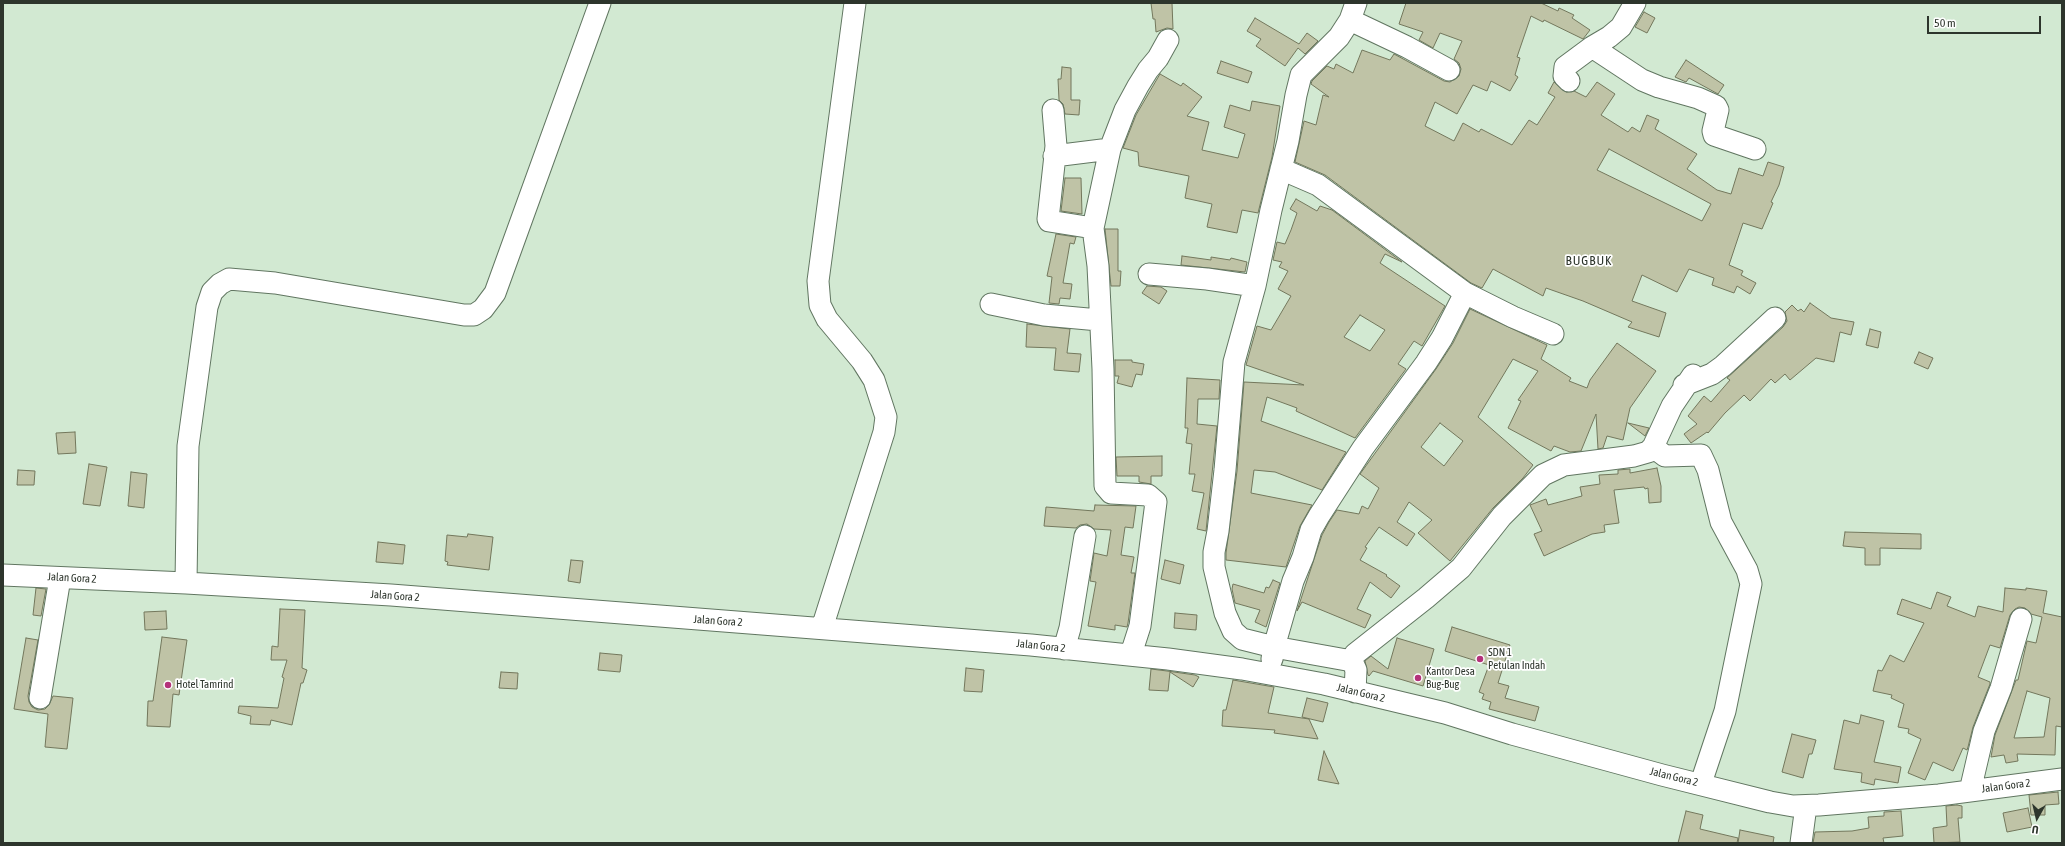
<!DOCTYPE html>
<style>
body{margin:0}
#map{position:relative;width:2065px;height:846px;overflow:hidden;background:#d2e9d2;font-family:"Asap Condensed",sans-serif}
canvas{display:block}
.frame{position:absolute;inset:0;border:4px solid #2d352c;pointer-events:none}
.north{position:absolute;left:2017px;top:798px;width:40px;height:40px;-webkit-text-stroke:3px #fff;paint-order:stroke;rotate:188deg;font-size:11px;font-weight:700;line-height:16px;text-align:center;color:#2d352c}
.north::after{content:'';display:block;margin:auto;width:14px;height:18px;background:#2d352c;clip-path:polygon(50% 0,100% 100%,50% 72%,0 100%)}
.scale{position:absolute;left:1927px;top:16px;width:114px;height:18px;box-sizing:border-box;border:2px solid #2d352c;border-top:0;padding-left:5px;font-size:12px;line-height:14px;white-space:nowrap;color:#2d352c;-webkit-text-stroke:3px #fff;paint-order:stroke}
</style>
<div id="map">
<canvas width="2065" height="846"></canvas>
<div class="frame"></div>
<div class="north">U</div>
<div class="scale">50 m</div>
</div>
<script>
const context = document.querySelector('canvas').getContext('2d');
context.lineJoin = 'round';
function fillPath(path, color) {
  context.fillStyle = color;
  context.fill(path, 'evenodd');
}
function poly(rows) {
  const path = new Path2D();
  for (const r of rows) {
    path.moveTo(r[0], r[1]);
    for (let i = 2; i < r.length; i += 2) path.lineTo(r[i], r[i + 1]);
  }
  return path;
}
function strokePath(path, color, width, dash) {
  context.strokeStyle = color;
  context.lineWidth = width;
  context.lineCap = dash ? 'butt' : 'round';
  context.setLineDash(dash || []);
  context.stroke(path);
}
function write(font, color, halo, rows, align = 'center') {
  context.font = font + ' "Asap Condensed",sans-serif';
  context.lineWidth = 3.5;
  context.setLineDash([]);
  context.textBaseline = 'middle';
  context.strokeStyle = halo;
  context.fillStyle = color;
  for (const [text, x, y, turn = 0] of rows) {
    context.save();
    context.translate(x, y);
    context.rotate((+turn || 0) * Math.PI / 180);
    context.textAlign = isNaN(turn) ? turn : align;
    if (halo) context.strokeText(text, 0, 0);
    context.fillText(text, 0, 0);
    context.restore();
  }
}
const building = poly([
 [1151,3,1172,3,1173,29,1167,28,1156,32,1155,19,1153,19,1151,3],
 [1406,3,1541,3,1558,11,1559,8,1574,15,1572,18,1590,30,1583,39,1544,20,1543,22,1531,16,1517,57,1520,58,1515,75,1518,77,1510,91,1491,81,1487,91,1473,85,1457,114,1435,102,1425,126,1454,141,1463,123,1479,132,1481,129,1512,145,1529,120,1537,125,1555,97,1548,93,1554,82,1566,92,1574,91,1586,97,1597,82,1615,94,1601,115,1628,132,1632,127,1640,132,1647,115,1659,120,1655,129,1697,154,1687,169,1717,190,1731,194,1739,168,1763,176,1768,162,1784,167,1779,185,1771,202,1773,203,1762,229,1743,223,1729,265,1743,271,1741,275,1756,283,1750,294,1737,286,1734,293,1712,285,1714,278,1689,269,1677,292,1642,275,1632,301,1666,313,1659,337,1628,327,1632,322,1583,301,1546,288,1543,296,1493,269,1482,288,1471,283,1325,175,1295,162,1304,121,1316,125,1323,95,1329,97,1311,84,1312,81,1327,66,1334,69,1336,64,1353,73,1362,50,1390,60,1394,54,1444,81,1450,82,1459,76,1461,69,1459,63,1454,59,1462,41,1440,33,1433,48,1419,40,1423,32,1399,24,1406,3],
 [1609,149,1711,204,1702,221,1597,170,1609,149],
 [1644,12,1655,18,1647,33,1635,27,1644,12],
 [1255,18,1299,44,1307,33,1318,41,1305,54,1298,48,1285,66,1256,46,1261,39,1247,31,1255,18],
 [1686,60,1724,85,1718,94,1689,78,1686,82,1675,77,1686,60],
 [1221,61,1252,72,1248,83,1217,73,1221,61],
 [1062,67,1071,68,1071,100,1080,100,1079,115,1065,114,1063,104,1059,100,1058,79,1061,79,1062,67],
 [1160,74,1181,86,1183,83,1202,97,1187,116,1209,122,1202,150,1238,158,1245,134,1224,127,1230,105,1250,111,1252,101,1280,106,1272,157,1258,213,1242,210,1237,233,1207,227,1212,204,1185,198,1189,176,1139,166,1138,152,1123,148,1136,115,1160,74],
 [1065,178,1081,178,1082,214,1061,211,1065,178],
 [1296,199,1317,211,1320,206,1332,210,1402,262,1385,254,1380,263,1445,306,1422,346,1414,341,1398,364,1406,369,1355,438,1296,411,1297,408,1267,397,1261,421,1346,452,1322,490,1275,472,1254,470,1251,493,1312,505,1300,526,1286,567,1226,560,1226,553,1237,471,1244,382,1304,385,1246,365,1257,326,1271,330,1291,296,1278,289,1288,271,1279,267,1282,262,1273,260,1277,242,1285,244,1291,230,1297,213,1290,209,1296,199],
 [1360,315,1385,330,1370,351,1344,337,1360,315],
 [1105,229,1118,229,1118,271,1121,271,1120,286,1111,286,1105,229],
 [1056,234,1076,237,1074,244,1070,243,1063,283,1072,284,1070,299,1060,298,1059,304,1049,303,1052,277,1047,276,1056,234],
 [1182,256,1211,260,1211,257,1230,260,1231,258,1247,262,1245,272,1181,265,1182,256],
 [1147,286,1161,287,1167,291,1159,304,1142,293,1147,286],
 [1810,303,1831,318,1854,322,1851,335,1840,332,1834,362,1816,358,1790,380,1785,374,1775,383,1771,379,1750,401,1744,395,1725,413,1708,433,1707,432,1691,443,1684,434,1697,424,1688,416,1704,396,1711,402,1730,380,1727,378,1783,327,1787,321,1785,312,1792,305,1798,311,1801,309,1804,312,1810,303],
 [1470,309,1547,345,1541,359,1571,378,1569,381,1587,388,1590,380,1617,343,1656,371,1630,408,1623,440,1607,436,1603,448,1598,449,1596,414,1581,451,1570,452,1554,446,1551,451,1508,428,1521,401,1518,400,1538,371,1513,359,1478,417,1533,465,1523,478,1493,508,1450,561,1418,533,1432,520,1409,502,1397,522,1415,534,1407,546,1379,527,1365,547,1367,548,1360,560,1387,575,1386,576,1400,586,1391,598,1370,582,1357,609,1371,615,1365,628,1302,602,1297,611,1322,535,1329,522,1337,510,1359,514,1362,506,1368,509,1379,488,1360,474,1436,369,1453,343,1470,309],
 [1440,423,1463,441,1444,466,1421,447,1440,423],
 [1027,324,1070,329,1067,353,1081,354,1079,372,1054,370,1056,348,1026,347,1027,324],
 [1870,329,1881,332,1878,348,1866,345,1870,329],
 [1919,352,1933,358,1928,369,1914,363,1919,352],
 [1115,360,1132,360,1132,362,1144,364,1142,375,1136,374,1132,387,1117,383,1119,376,1115,376,1115,360],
 [1187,378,1220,380,1219,399,1198,399,1197,424,1217,426,1206,531,1197,529,1204,493,1192,491,1195,474,1189,474,1192,444,1186,443,1188,428,1185,428,1187,378],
 [1628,423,1649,428,1645,436,1628,423],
 [75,432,76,453,58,454,56,433,75,432],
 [1162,456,1162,476,1151,476,1151,484,1139,482,1139,476,1117,476,1116,457,1162,456],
 [89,464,107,467,100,506,83,504,89,464],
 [1657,468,1661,486,1661,502,1649,503,1648,488,1645,489,1644,487,1614,490,1619,523,1604,525,1605,532,1592,534,1544,556,1534,534,1542,531,1530,505,1546,499,1548,505,1582,496,1580,487,1600,484,1599,475,1618,474,1618,470,1630,469,1630,473,1657,468],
 [18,470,35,471,34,485,17,485,18,470],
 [131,472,147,474,144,508,128,506,131,472],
 [1095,505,1136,506,1133,528,1125,527,1121,555,1134,557,1131,573,1135,573,1128,623,1127,627,1115,625,1115,630,1088,626,1096,582,1090,581,1094,553,1107,556,1111,530,1094,529,1087,524,1080,525,1076,528,1044,526,1046,507,1094,511,1095,505],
 [1845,532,1921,534,1921,549,1880,548,1880,565,1865,565,1865,548,1843,546,1845,532],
 [468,534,493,537,489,570,447,565,448,562,445,561,447,535,467,537,468,534],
 [378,542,405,545,403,564,376,562,378,542],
 [571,560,583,561,580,583,568,581,571,560],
 [1165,560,1184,565,1180,584,1161,579,1165,560],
 [1273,580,1280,583,1266,627,1255,622,1260,610,1235,603,1232,589,1233,584,1264,593,1266,587,1269,588,1273,580],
 [36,588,46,589,41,616,33,615,36,588],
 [2005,588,2026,590,2026,588,2047,591,2043,613,2062,617,2062,727,2056,726,2055,755,2017,754,2018,761,2006,763,2004,755,1991,757,1995,735,2016,680,2018,680,2027,641,2036,643,2042,617,2031,614,2025,608,2019,607,2015,609,2010,615,2000,648,1990,645,1978,677,1990,682,1990,684,1973,727,1968,747,1967,750,1963,748,1953,771,1933,762,1925,780,1908,773,1921,739,1908,733,1909,729,1898,727,1904,704,1891,698,1892,695,1873,691,1878,670,1882,671,1890,655,1904,662,1924,623,1897,614,1902,599,1931,609,1937,592,1951,597,1947,606,1975,617,1978,606,2003,612,2005,588],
 [2027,691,2050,698,2044,737,2014,738,2027,691],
 [280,609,305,610,302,668,307,670,303,683,301,683,292,725,271,720,270,725,250,724,251,716,238,713,239,706,278,708,284,678,282,677,287,660,271,660,272,646,278,647,280,609],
 [166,611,167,629,145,630,144,612,166,611],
 [1175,613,1197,615,1196,630,1174,628,1175,613],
 [1452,627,1510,645,1498,683,1509,686,1505,698,1539,707,1535,721,1489,709,1491,702,1482,699,1484,694,1479,692,1489,665,1445,651,1452,627],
 [162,637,187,640,179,695,173,694,170,727,147,726,148,701,153,701,162,637],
 [26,638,38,640,28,696,29,702,32,707,38,710,45,709,49,705,53,696,73,698,67,749,45,747,48,714,14,709,26,638],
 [1397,638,1434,649,1423,686,1373,671,1369,676,1368,675,1365,661,1371,656,1388,669,1397,638],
 [600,653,622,655,620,672,598,670,600,653],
 [966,668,984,670,982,692,964,691,966,668],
 [1151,669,1167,671,1195,675,1199,677,1193,687,1170,672,1168,691,1149,690,1151,669],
 [501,672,518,673,517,689,499,688,501,672],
 [1233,680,1274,687,1268,713,1309,719,1318,739,1274,733,1275,730,1222,726,1223,710,1226,710,1233,680],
 [1307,698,1328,703,1323,722,1302,717,1307,698],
 [1861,715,1884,721,1874,762,1901,767,1898,783,1875,779,1874,785,1861,782,1862,773,1834,769,1844,720,1859,724,1861,715],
 [1792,734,1816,740,1812,754,1809,754,1803,778,1782,772,1792,734],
 [1324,751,1339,784,1318,780,1324,751],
 [2058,792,2059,804,2045,805,2045,815,2031,815,2029,795,2058,792],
 [1957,805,1962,806,1962,818,1958,818,1960,842,1934,843,1933,828,1947,826,1946,806,1957,805],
 [2028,808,2032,827,2007,832,2003,813,2028,808],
 [1686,811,1703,815,1700,829,1738,838,1737,843,1678,843,1686,811],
 [1901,811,1903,836,1883,838,1884,843,1813,843,1815,832,1852,831,1869,828,1868,817,1884,816,1884,812,1901,811],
 [1740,830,1774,837,1773,843,1738,843,1740,830]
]);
const minor = poly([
 [1356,3,1350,20,1339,37,1301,75,1296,95,1288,141,1271,210,1255,286,1234,362,1225,470,1218,531,1214,552,1214,567,1225,613,1233,631,1242,639,1274,647,1293,581,1303,557,1311,530,1319,516,1363,448,1426,363,1442,338,1465,293],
 [1635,3,1621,27,1609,37,1592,47,1642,80,1659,87,1698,98,1716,106,1718,110,1713,131,1714,135,1755,149],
 [1350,20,1407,47,1449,70],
 [1569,81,1564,76,1565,67,1592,47],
 [1053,110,1056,146,1048,219,1049,221,1093,228],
 [1054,156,1110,149],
 [1281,169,1318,185,1465,293,1513,317,1553,334],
 [1149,274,1207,279,1255,286],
 [991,304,1044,315,1099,320],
 [1684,385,1712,374,1723,366,1775,318],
 [1653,447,1672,406,1693,375],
 [3,575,186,583,391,595,1031,645,1168,659,1242,669,1324,684,1445,713,1512,734,1662,775,1770,802,1793,806,1819,805,1939,795,2062,779],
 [186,583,188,446,207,307,212,292,220,284,229,279,275,283,464,315,474,315,483,309,495,293,600,3],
 [822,628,884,432,886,417,874,380,862,361,827,319,820,305,818,281,855,3],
 [1064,649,1070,628,1085,536],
 [1131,654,1140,626,1156,502,1148,495,1111,493,1105,486,1103,369,1098,266,1093,228,1110,149,1125,110,1138,86,1148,70,1158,58,1168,40],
 [1272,659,1274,647,1352,661],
 [1355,692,1356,670,1352,661,1355,654,1426,598,1461,568,1502,516,1543,475,1564,465,1634,456,1648,452,1653,447,1665,456,1701,455,1708,470,1721,522,1747,570,1751,584,1725,711,1701,783],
 [40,698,60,578],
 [1970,791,1984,731,2001,688,2021,619],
 [1801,843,1806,806]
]);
const markers = [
 [1480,659,4,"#b4317a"],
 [1418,678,4,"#b4317a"],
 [168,685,4,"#b4317a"]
];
const streetNames = [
 ["Jalan Gora 2",72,578,3],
 ["Jalan Gora 2",395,596,4],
 ["Jalan Gora 2",718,621,4],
 ["Jalan Gora 2",1041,646,6],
 ["Jalan Gora 2",1361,693,14],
 ["Jalan Gora 2",1674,777,14],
 ["Jalan Gora 2",2006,786,-7]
];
const poiNames = [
 ["SDN 1",1488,653],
 ["Petulan Indah",1488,666],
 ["Kantor Desa",1426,672],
 ["Bug-Bug",1426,685],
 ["Hotel Tamrind",176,685]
];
const quarterNames = [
 ["BUGBUK",1589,261]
];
fillPath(building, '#bfc3a6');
strokePath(building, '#73775c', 1);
strokePath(minor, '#617661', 23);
strokePath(minor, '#fff', 21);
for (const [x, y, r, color] of markers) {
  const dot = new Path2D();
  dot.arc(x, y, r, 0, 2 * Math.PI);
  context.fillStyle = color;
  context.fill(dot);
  strokePath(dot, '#fff', 1.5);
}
write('11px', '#2d352c', '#fff', streetNames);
write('11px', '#2d352c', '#fff', poiNames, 'left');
context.letterSpacing = '1px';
write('13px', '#2d352c', '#fff', quarterNames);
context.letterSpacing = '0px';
</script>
